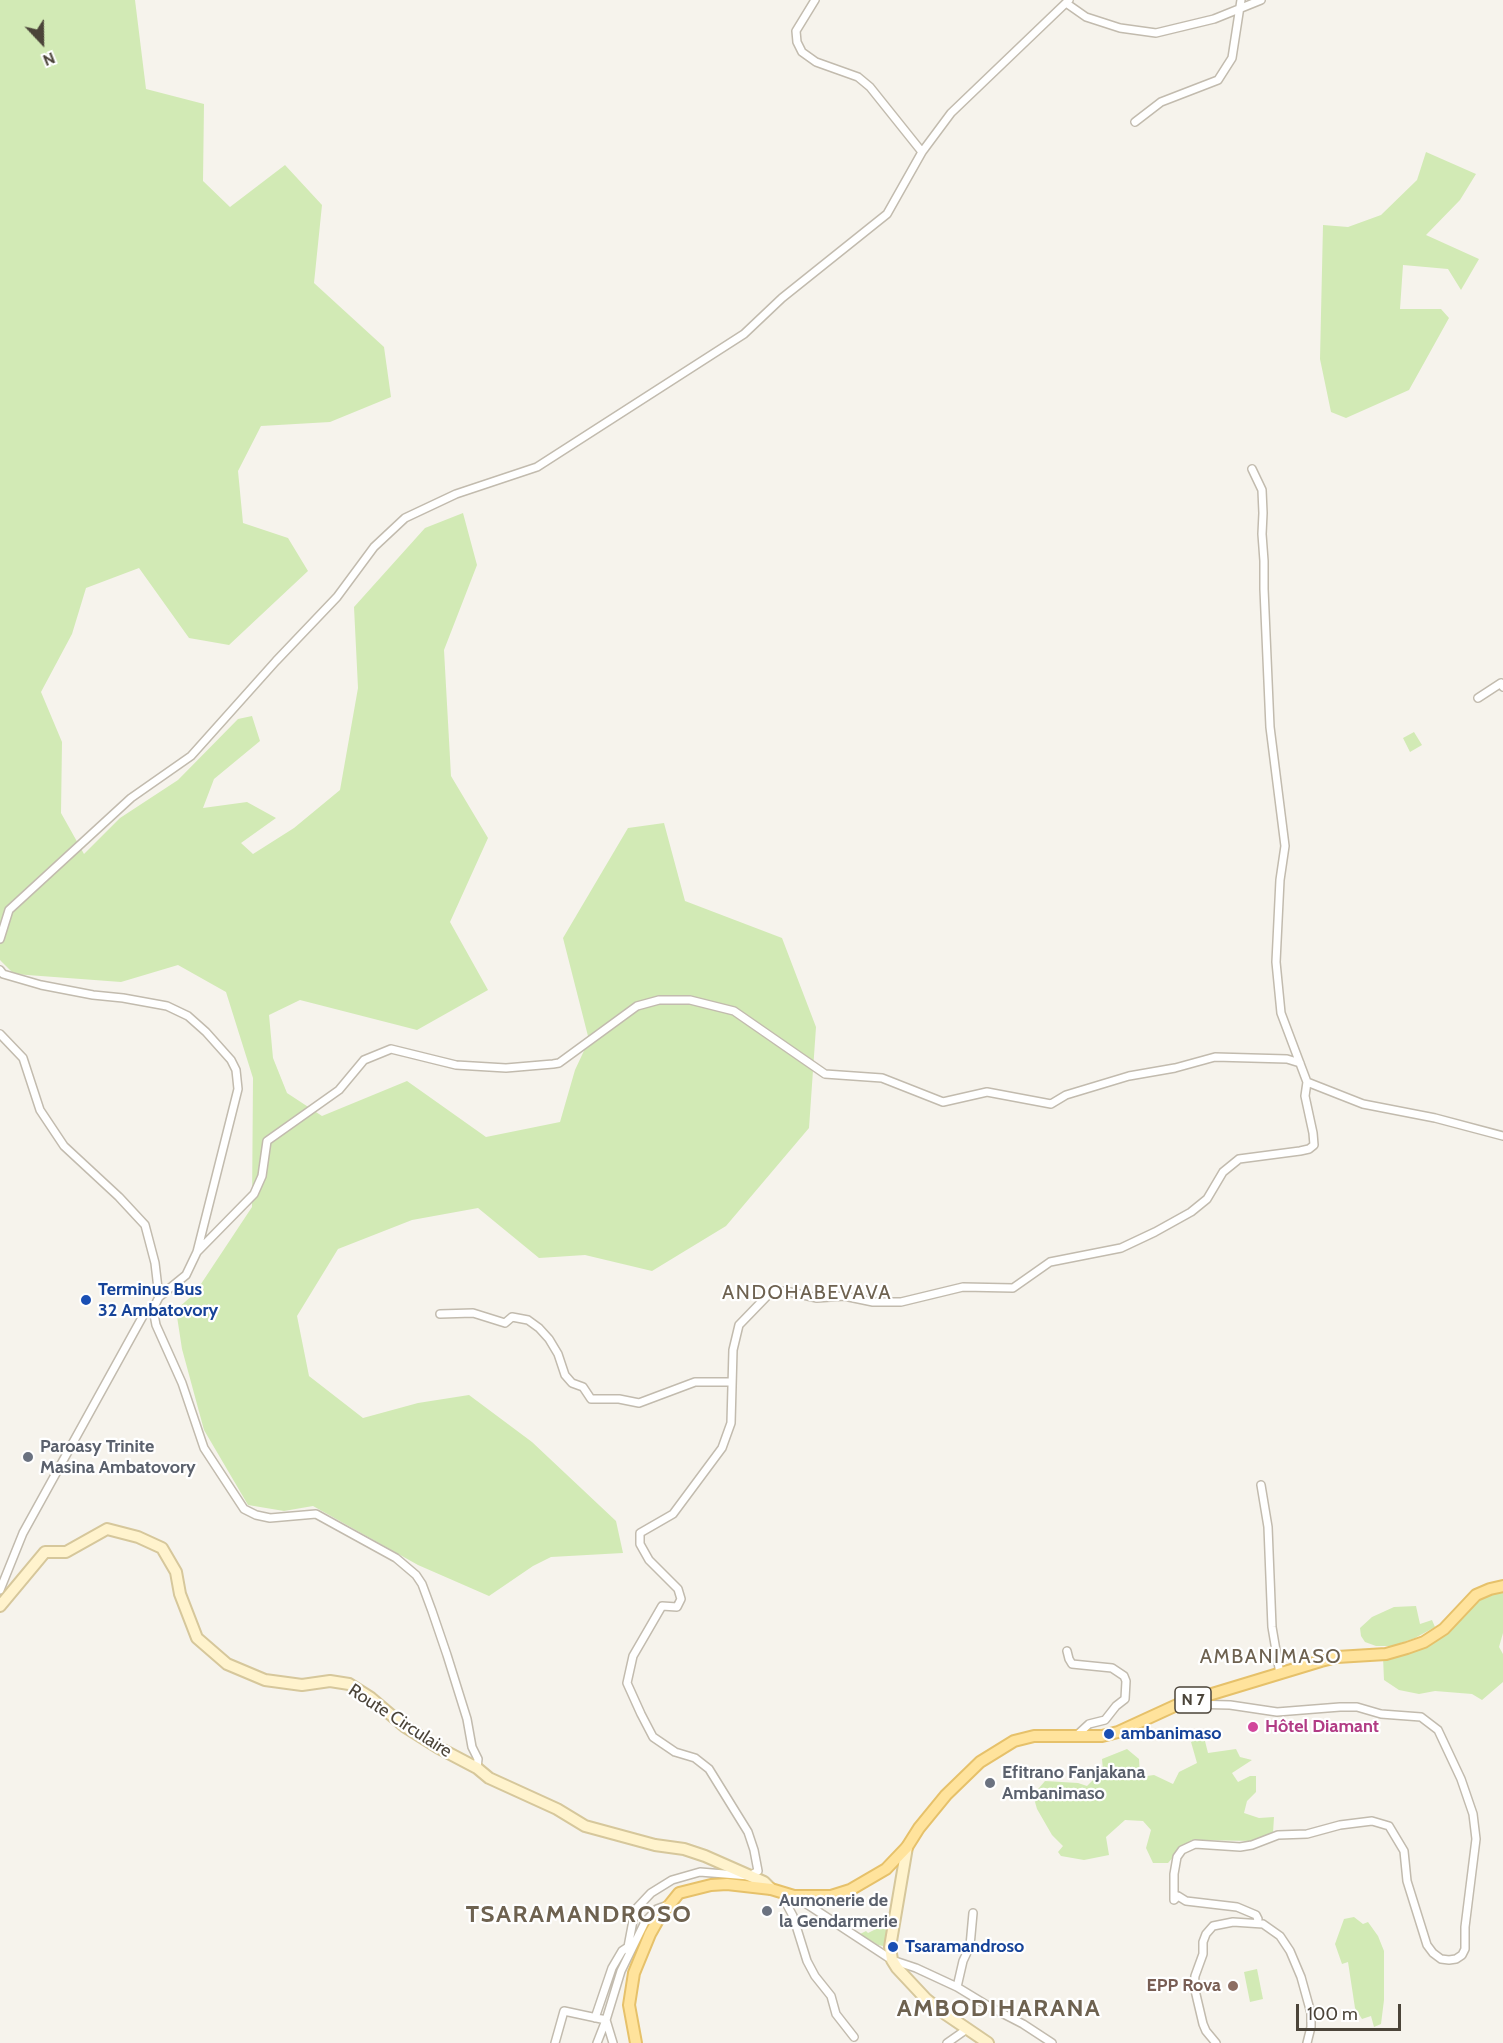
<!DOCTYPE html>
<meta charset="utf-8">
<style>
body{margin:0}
#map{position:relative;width:1503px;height:2043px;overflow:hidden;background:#f6f3ec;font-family:Cabin,sans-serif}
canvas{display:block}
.north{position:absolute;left:12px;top:12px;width:60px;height:60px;-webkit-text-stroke:4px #fff;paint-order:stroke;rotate:158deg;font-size:16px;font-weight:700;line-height:24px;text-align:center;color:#4b4439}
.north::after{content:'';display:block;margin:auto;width:21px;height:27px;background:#4b4439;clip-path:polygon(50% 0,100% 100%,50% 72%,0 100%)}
.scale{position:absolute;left:1296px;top:2004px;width:105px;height:27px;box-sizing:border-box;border:3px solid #4b4439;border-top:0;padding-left:8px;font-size:18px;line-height:21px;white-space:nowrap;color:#4b4439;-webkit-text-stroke:4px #fff;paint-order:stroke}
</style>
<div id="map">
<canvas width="1503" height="2043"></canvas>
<div class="north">N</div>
<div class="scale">100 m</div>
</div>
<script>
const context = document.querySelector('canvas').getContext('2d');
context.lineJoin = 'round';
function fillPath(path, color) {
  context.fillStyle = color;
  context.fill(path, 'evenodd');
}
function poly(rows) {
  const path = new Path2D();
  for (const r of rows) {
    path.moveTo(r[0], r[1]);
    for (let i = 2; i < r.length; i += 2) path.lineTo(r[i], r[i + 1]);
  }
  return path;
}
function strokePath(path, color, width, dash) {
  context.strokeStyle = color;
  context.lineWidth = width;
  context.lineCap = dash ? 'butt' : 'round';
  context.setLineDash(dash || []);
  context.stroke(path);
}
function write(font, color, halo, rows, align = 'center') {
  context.font = font + ' Cabin,sans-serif';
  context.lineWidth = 4.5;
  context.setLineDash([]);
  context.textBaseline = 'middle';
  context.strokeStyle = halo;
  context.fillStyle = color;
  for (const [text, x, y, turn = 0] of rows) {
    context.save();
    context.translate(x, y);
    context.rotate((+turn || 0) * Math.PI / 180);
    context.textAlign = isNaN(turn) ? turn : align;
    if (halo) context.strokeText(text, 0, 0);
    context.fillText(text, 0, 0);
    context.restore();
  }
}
const green = poly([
 [0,0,135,0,146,89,204,104,203,181,230,207,285,165,322,205,314,283,384,347,391,397,330,422,261,426,238,471,243,523,288,538,308,571,229,645,189,638,139,568,86,588,72,634,41,692,62,742,61,813,84,854,120,818,178,780,238,719,252,716,260,741,214,779,203,808,247,802,276,818,241,843,253,854,294,828,340,790,358,688,354,607,425,528,463,513,477,565,444,650,451,776,488,838,450,922,488,990,417,1030,300,1000,269,1015,273,1058,287,1093,322,1116,407,1081,486,1137,560,1122,575,1070,589,1040,563,938,628,828,664,823,685,901,782,938,816,1027,809,1128,726,1226,652,1271,585,1255,539,1258,478,1208,412,1220,338,1249,297,1316,309,1376,363,1418,418,1403,469,1395,532,1442,616,1521,623,1553,551,1557,533,1566,489,1596,418,1565,313,1506,284,1511,248,1505,204,1430,182,1349,176,1310,195,1293,252,1207,253,1078,226,992,178,965,121,982,14,974,0,960],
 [1426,152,1476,174,1460,200,1426,235,1479,259,1461,290,1448,269,1403,265,1400,309,1441,309,1449,318,1409,390,1346,418,1331,412,1320,359,1323,225,1348,227,1381,215,1417,180],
 [1414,732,1422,745,1410,752,1403,738],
 [1503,1588,1503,1633,1499,1647,1503,1654,1503,1682,1482,1700,1472,1694,1435,1691,1419,1694,1399,1690,1384,1680,1383,1657,1419,1648,1467,1603],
 [1416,1606,1420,1624,1432,1620,1435,1627,1415,1638,1392,1646,1376,1646,1365,1642,1361,1636,1360,1628,1372,1617,1394,1607],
 [1200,1735,1205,1741,1208,1753,1236,1749,1240,1757,1252,1760,1232,1773,1238,1782,1250,1776,1256,1776,1256,1792,1247,1801,1244,1813,1259,1818,1274,1817,1273,1833,1254,1841,1192,1840,1182,1847,1168,1863,1153,1863,1146,1848,1151,1830,1143,1821,1125,1820,1106,1837,1109,1855,1084,1860,1061,1856,1058,1852,1063,1846,1052,1835,1037,1809,1033,1795,1045,1781,1078,1783,1087,1786,1103,1770,1102,1759,1127,1749,1139,1759,1140,1777,1154,1775,1173,1784,1179,1772,1197,1763,1191,1742],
 [1354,1917,1363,1924,1368,1922,1378,1936,1384,1951,1384,2000,1381,2024,1374,2027,1371,2016,1362,2019,1355,2008,1348,1962,1342,1964,1335,1944,1344,1919],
 [890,1919,886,1944,883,1946,878,1945,860,1934,866,1931,868,1933,886,1924,885,1921],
 [1257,1969,1263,1999,1250,2002,1244,1972]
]);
const street = poly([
 [815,0,796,31,797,42,802,52,816,62,858,77,870,87,922,152],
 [1066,3,1086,17,1120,28,1156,33,1214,19,1261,0],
 [1135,122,1161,102,1218,80,1232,58,1241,0],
 [1252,469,1262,490,1263,513,1262,534,1264,561,1264,589,1270,727,1285,846,1280,880,1276,962,1281,1013,1307,1082],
 [1478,698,1501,683,1503,687],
 [0,939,9,910,131,798,191,756,276,661,337,597,374,547,405,518,456,494,537,467,744,334,782,298,887,214,922,152,951,113,1069,0],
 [0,970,3,974,41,985,93,995,123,998,167,1006,188,1016,206,1032,231,1060,236,1070,238,1089,197,1252,186,1275,159,1297,153,1309,144,1314,23,1533,0,1590],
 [0,1034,23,1058,40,1110,64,1146,119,1197,145,1225,155,1263,159,1297],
 [197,1252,254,1194,262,1176,267,1141,339,1090,364,1060,391,1049,456,1065,506,1068,553,1064,559,1063,637,1006,659,1000,690,1000,734,1011,825,1074,882,1078,943,1102,987,1092,1051,1104,1066,1095,1129,1076,1175,1068,1215,1057,1287,1059,1300,1063],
 [153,1309,156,1325,182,1383,204,1448,244,1509,256,1515,270,1518,316,1514,396,1558,416,1575,422,1584,432,1611,447,1655,467,1719,472,1747,478,1759,477,1768],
 [440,1314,473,1313,505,1323,512,1317,528,1320,539,1328,549,1339,558,1354,565,1375,572,1383,583,1387,591,1399,619,1399,639,1403,695,1382,732,1382],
 [1261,1485,1268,1527,1272,1627,1280,1674],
 [1067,1651,1069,1659,1072,1664,1112,1668,1124,1676,1126,1681,1125,1699,1116,1706,1105,1720,1089,1724,1076,1736],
 [1188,1704,1230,1705,1277,1712,1340,1707,1357,1707,1381,1714,1421,1717,1438,1730,1461,1779,1473,1814,1476,1839,1465,1927,1465,1949,1462,1955,1456,1959,1449,1960,1441,1959,1433,1953,1427,1945,1407,1881,1404,1851,1389,1826,1372,1821,1340,1825,1307,1834,1278,1835,1252,1845,1240,1847,1195,1844,1182,1850,1177,1857,1174,1874,1174,1900,1178,1896,1186,1901,1237,1907,1256,1915,1258,1919,1257,1922],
 [784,1893,786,1903,793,1916,807,1961,815,1976,831,1996,836,2014,854,2037],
 [796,1897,892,1960,916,1968,957,1987,990,2007,1023,2024,1052,2043],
 [957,1987,963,1961,970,1946,973,1913],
 [595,2018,612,1968,622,1951,628,1947,635,1910,651,1893,672,1880,700,1872,749,1876,758,1871,754,1850,748,1832,709,1769,695,1758,675,1752,653,1737,641,1714,627,1683,633,1656,662,1606,677,1607,681,1599,678,1589,649,1560,640,1544,640,1533,673,1514,722,1448,731,1423,733,1350,739,1325,770,1293,785,1291,817,1298,844,1296,873,1302,901,1302,963,1287,1013,1288,1050,1262,1121,1248,1155,1232,1191,1212,1207,1199,1223,1172,1239,1159,1300,1151,1309,1149,1314,1145,1313,1133,1305,1096,1307,1082,1363,1104,1435,1118,1503,1136],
 [606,2020,613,2043],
 [555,2043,564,2011,606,2020],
 [597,2043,606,2020,621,1971,645,1922,657,1909,668,1905],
 [947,2043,967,2029],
 [1216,2043,1206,2031,1203,2024,1194,1986,1195,1976,1203,1954,1203,1942,1206,1934,1213,1926,1233,1922,1263,1924,1280,1936,1290,1951,1301,1977,1311,2013,1311,2027,1307,2043]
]);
const secondary = poly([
 [0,1606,45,1552,66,1552,107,1529,138,1537,162,1548,176,1572,180,1594,197,1638,227,1664,265,1680,302,1685,330,1681,349,1684,371,1698,404,1726,439,1748,477,1768,489,1778,557,1809,585,1826,655,1845,684,1849,705,1856,764,1882,771,1889],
 [907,1847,890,1947,892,1960,897,1968,926,1999,941,2011,988,2043]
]);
const primary = poly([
 [636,2043,629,2005,634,1973,650,1934,659,1918,679,1893,711,1885,727,1884,771,1889,794,1896,831,1896,850,1890,886,1869,907,1847,919,1828,946,1795,980,1762,1014,1741,1034,1736,1102,1736,1118,1732,1179,1704,1321,1661,1337,1657,1386,1654,1407,1648,1424,1642,1444,1629,1476,1595,1490,1589,1503,1586]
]);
const markers = [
 [86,1300,6,"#1a4fb4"],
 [28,1457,6,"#6b7280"],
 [1253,1727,6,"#d1479c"],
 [1109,1734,6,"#1a4fb4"],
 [990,1783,6,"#6b7280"],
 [767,1911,6,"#6b7280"],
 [893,1947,6,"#1a4fb4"],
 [1233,1986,6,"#8d6e63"]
];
const shields = [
 [1193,1700,36]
];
const shieldNames = [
 ["N 7",1193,1700]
];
const transitNames = [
 ["Terminus Bus",98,1290],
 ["32 Ambatovory",98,1311],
 ["ambanimaso",1121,1734],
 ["Tsaramandroso",905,1947]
];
const worshipNames = [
 ["Paroasy Trinite",40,1447],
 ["Masina Ambatovory",40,1468],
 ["Efitrano Fanjakana",1002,1773],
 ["Ambanimaso",1002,1794],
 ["Aumonerie de",779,1901],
 ["la Gendarmerie",779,1922]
];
const streetNames = [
 ["Route Circulaire",400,1721,33]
];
const hotelNames = [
 ["Hôtel Diamant",1265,1727]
];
const educationNames = [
 ["EPP Rova",1221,1986]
];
const neighbourhoodNames = [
 ["ANDOHABEVAVA",807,1293],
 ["AMBANIMASO",1271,1657]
];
const districtNames = [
 ["TSARAMANDROSO",579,1915],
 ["AMBODIHARANA",999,2009]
];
fillPath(green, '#d2eab5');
strokePath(street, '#c2bbae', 10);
strokePath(secondary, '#d6c79b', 14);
strokePath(primary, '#e6c16a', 14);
strokePath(street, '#fff', 7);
strokePath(secondary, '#fff3cd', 10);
strokePath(primary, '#ffe39c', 10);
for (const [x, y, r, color] of markers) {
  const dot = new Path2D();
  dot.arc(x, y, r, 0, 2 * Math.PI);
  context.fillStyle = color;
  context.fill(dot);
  strokePath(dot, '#fff', 2);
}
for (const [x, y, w] of shields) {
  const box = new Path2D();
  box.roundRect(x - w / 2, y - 13, w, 26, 4.5);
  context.fillStyle = '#fff';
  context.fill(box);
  strokePath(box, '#4b4439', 1.5);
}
write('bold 16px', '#4b4439', null, shieldNames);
write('bold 18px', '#164399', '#fff', transitNames, 'left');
write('bold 18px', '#5b616d', '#fff', worshipNames, 'left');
write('18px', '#4b4439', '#fff', streetNames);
write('bold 18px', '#b23c85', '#fff', hotelNames, 'left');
write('bold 18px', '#785e54', '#fff', educationNames, 'right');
context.letterSpacing = '1.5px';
write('20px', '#6e6250', '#fff', neighbourhoodNames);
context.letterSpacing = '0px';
context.letterSpacing = '1.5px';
write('bold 24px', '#6e6250', '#fff', districtNames);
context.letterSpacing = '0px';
</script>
